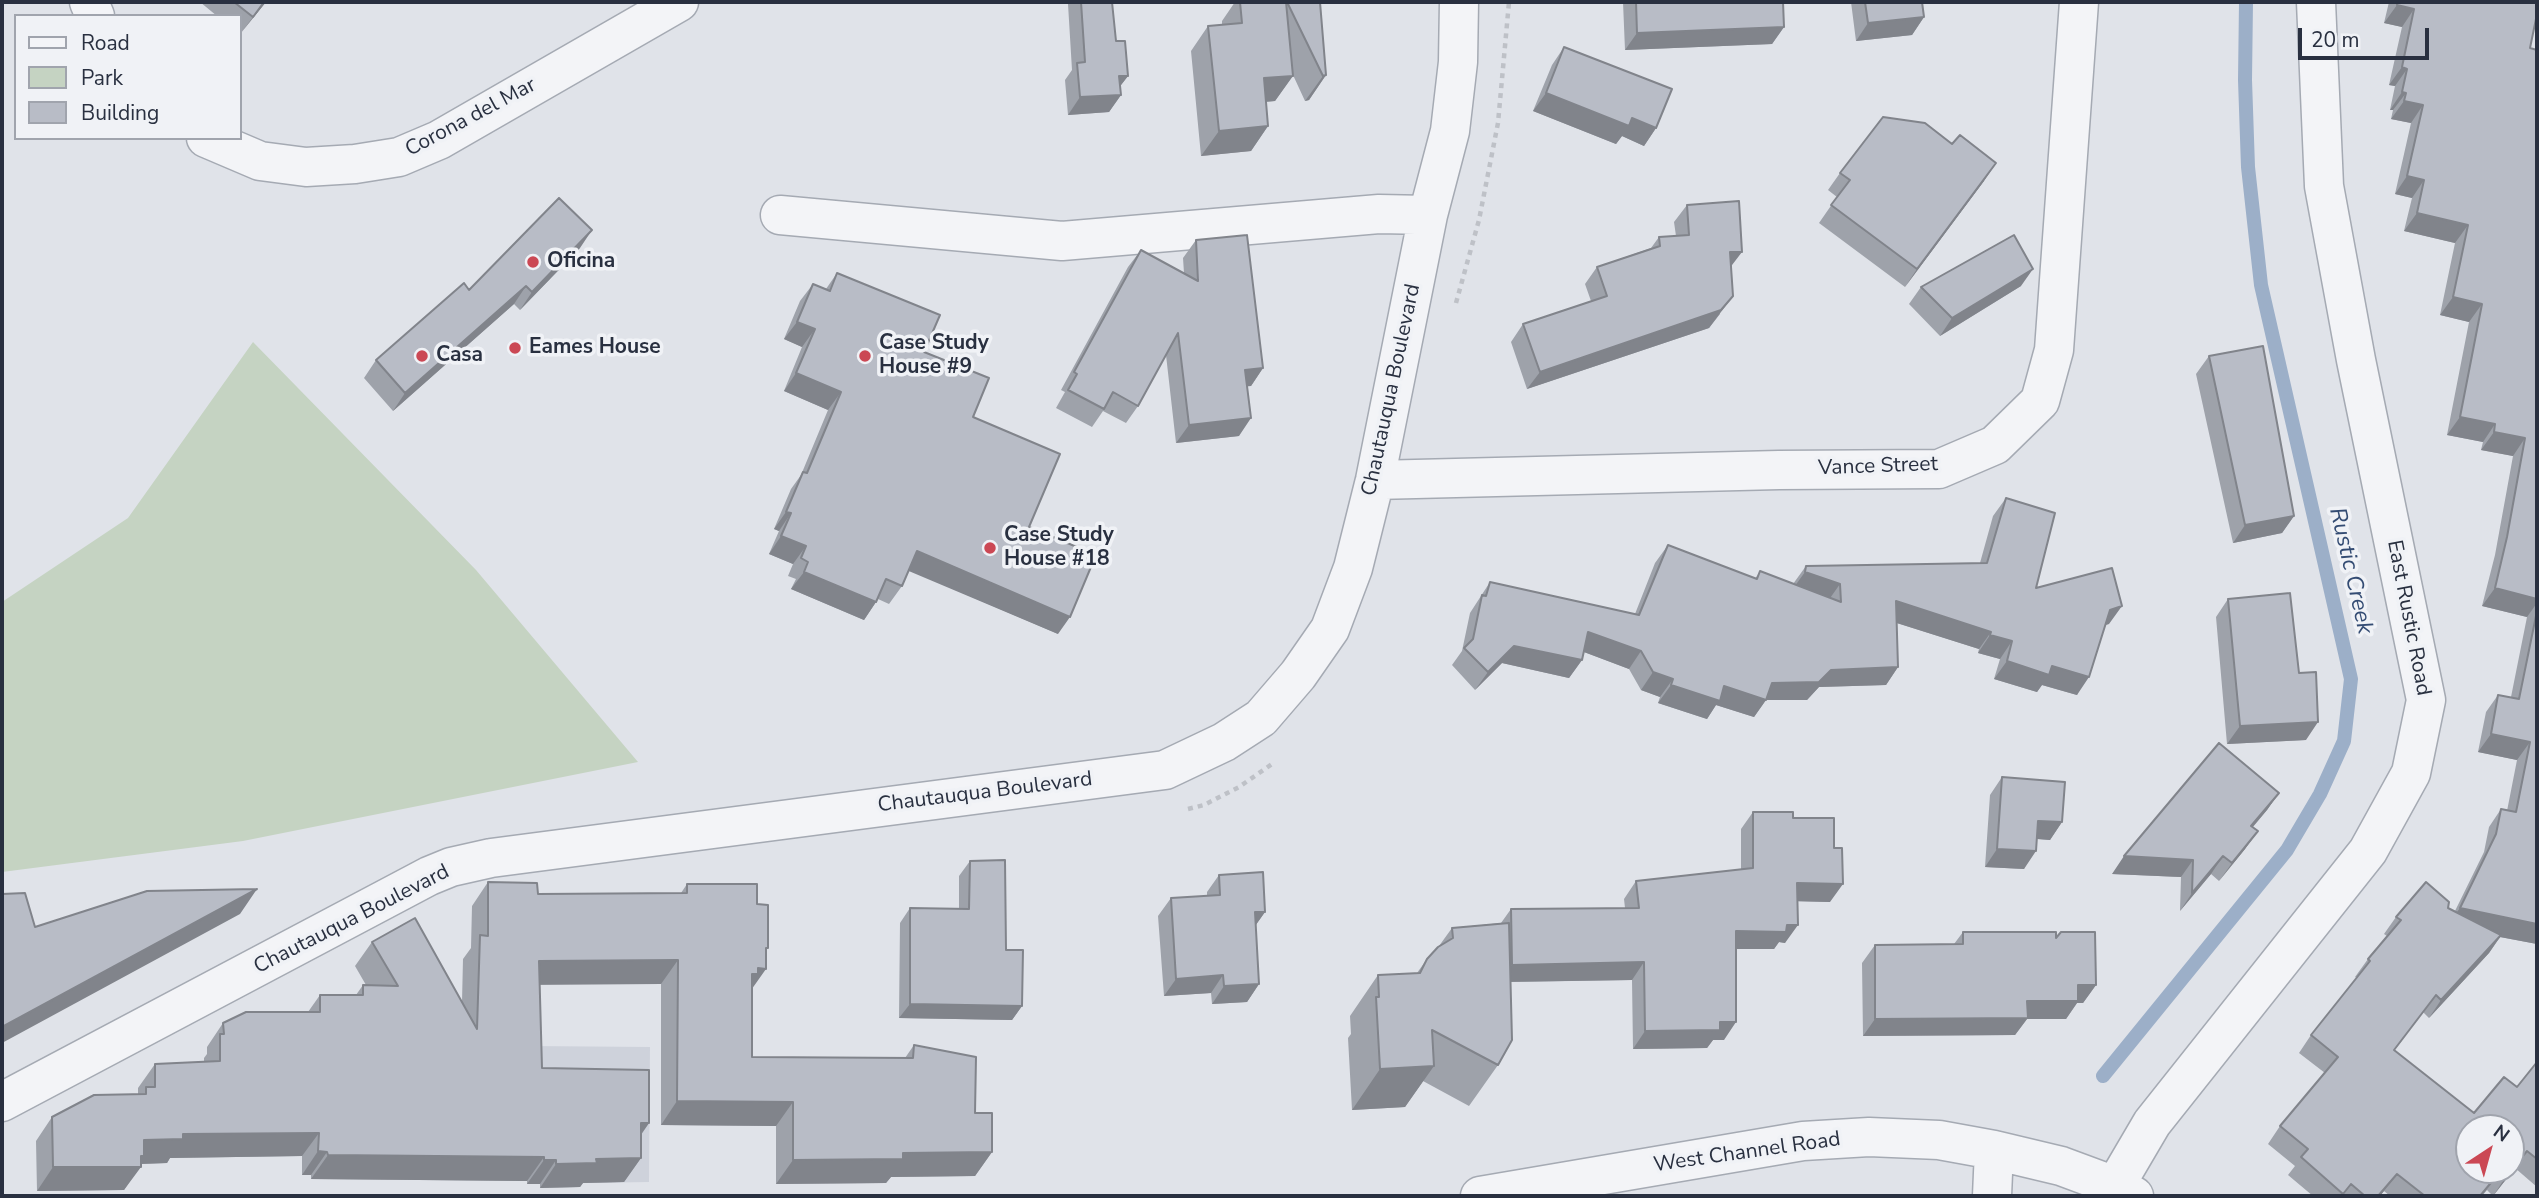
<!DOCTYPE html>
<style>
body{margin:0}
#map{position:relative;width:2539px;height:1198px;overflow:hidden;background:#e0e3e9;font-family:"Nunito Sans",sans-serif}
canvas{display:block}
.frame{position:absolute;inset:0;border:4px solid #293040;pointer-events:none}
.legend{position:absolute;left:14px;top:14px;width:228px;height:126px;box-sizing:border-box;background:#f0f2f6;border:2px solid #a0a4ad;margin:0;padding:9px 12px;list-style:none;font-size:21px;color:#293040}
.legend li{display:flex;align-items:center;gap:14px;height:35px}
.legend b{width:35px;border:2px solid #a0a4ad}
.north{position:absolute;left:2455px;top:1114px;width:70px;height:70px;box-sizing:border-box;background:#f0f2f6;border:2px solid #a0a4ad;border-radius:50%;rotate:36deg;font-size:19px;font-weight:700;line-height:28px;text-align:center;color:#293040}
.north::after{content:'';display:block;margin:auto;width:24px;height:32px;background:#cb4854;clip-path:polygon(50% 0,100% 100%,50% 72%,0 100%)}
.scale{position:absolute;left:2298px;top:28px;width:131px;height:32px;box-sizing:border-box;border:4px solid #293040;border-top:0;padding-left:9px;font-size:21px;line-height:24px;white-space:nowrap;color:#293040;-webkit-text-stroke:5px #f0f2f6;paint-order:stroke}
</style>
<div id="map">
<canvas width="2539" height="1198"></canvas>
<div class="frame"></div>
<ul class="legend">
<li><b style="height:9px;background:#f3f4f7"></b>Road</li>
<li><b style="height:19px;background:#c5d3c2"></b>Park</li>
<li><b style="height:19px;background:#b8bcc6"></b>Building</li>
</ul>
<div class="north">N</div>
<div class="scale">20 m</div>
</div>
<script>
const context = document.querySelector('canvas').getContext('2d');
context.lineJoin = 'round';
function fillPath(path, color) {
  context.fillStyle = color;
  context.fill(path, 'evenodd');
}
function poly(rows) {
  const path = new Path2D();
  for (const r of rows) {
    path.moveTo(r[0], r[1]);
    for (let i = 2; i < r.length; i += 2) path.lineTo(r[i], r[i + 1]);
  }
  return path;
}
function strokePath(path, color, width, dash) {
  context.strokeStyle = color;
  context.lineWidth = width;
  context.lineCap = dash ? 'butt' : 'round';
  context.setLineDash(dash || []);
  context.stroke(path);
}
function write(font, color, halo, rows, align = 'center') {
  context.font = font + ' "Nunito Sans",sans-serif';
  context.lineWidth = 7;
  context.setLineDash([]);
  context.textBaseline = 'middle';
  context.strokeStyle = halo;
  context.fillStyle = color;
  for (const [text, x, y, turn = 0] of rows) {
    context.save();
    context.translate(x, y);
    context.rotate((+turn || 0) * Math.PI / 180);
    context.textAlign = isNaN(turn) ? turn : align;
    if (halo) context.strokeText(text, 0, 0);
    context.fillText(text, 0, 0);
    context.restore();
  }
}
const built = poly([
 [529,1046,650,1047,649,1182,527,1184]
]);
const green = poly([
 [253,342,476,570,638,762,243,841,2,872,2,602,128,518]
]);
const stream = poly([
 [2103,1076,2287,850,2320,794,2344,741,2351,679,2261,285,2248,167,2245,80,2246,2]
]);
const path = poly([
 [1456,303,1479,220,1498,123,1509,2],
 [1188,809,1204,805,1239,787,1272,764]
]);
const minor = poly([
 [89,2,95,16],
 [206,138,260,161,306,167,355,164,399,157,439,140,679,2],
 [780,215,1062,241,1379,214,1428,215],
 [1375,480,1779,470,1939,469,1995,445,2040,401,2054,350,2079,2],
 [2,1102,429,876,451,867,491,858,1165,770,1224,742,1261,718,1298,675,1330,629,1353,568,1375,480,1428,215,1450,131,1458,62,1459,2],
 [2115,1186,2152,1123,2368,851,2411,773,2426,700,2356,360,2324,186,2316,2],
 [1480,1196,1803,1141,1869,1137,1939,1140,1994,1150,2061,1166,2115,1186,2134,1196],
 [1992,1196,1994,1150]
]);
const wall = poly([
 [200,2,266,2,240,34,240,16,217,16],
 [1070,2,1112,2,1116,41,1128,76,1120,86,1121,95,1109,112,1068,115,1065,80,1072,70,1068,4],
 [1235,2,1320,2,1326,75,1309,100,1305,101,1293,75,1275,101,1266,102,1268,126,1251,151,1201,156,1191,51,1208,26,1222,25,1222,21],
 [1623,2,1783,2,1784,27,1772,44,1625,50],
 [1851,2,1922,2,1924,17,1912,35,1856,41],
 [2389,2,2537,2,2530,48,2536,264,2537,264,2537,944,2500,937,2489,953,2429,1018,2423,1012,2394,1051,2474,1113,2517,1087,2537,1062,2537,1187,2515,1168,2493,1196,2487,1190,2482,1196,2390,1196,2384,1191,2380,1196,2313,1196,2288,1175,2295,1166,2268,1144,2280,1126,2325,1073,2299,1053,2311,1035,2357,978,2355,977,2368,959,2387,936,2384,934,2396,917,2448,908,2455,911,2484,852,2489,827,2501,809,2507,811,2517,760,2478,752,2486,712,2498,695,2511,697,2527,617,2482,606,2495,555,2513,456,2481,450,2483,442,2447,435,2469,322,2440,315,2455,243,2404,231,2412,198,2395,194,2411,123,2391,119,2393,110,2390,110,2395,86,2389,85,2402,27,2384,23],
 [1564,47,1656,128,1644,146,1622,136,1616,144,1533,111,1552,65],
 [1840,173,1984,181,1905,287,1819,223,1837,197,1828,190],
 [1687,205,1720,314,1709,328,1527,389,1511,342,1523,324,1591,301,1585,284,1597,267,1651,248,1659,237,1676,236,1674,222],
 [1196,240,1263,368,1251,386,1247,386,1239,436,1176,443,1166,355,1138,406,1126,423,1103,411,1092,427,1056,408,1065,392,1061,390,1128,267,1141,250,1184,273,1183,258],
 [580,248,520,310,514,304,393,411,364,378,376,360,469,290],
 [837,273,924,352,973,417,1029,527,1058,634,909,570,902,586,889,604,878,599,864,620,791,589,796,579,788,576,793,564,769,554,779,531,774,529,791,489,801,475,828,410,784,391,802,347,784,339,800,301,813,284,826,289],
 [2021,286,1940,336,1909,304,1921,287],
 [2209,356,2294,516,2282,533,2233,543,2196,374],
 [2006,498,2036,588,2109,624,2105,625,2077,695,2042,685,2037,692,1994,679,2000,659,1978,653,1979,649,1897,623,1898,667,1886,685,1819,687,1807,700,1766,700,1754,717,1716,705,1707,719,1658,703,1660,697,1641,690,1629,669,1584,652,1582,660,1569,678,1502,663,1475,690,1452,665,1462,651,1470,613,1490,582,1635,614,1655,563,1668,545,1755,579,1760,571,1793,584,1806,566,1980,563,1993,516],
 [2228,599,2306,740,2227,744,2216,617],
 [2002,777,2062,822,2050,840,2037,839,2024,869,1985,867,1990,795],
 [2279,793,2267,810,2253,827,2245,849,2219,881,2211,874,2180,911,2181,877,2112,874],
 [1753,812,1793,818,1830,902,1798,901,1785,943,1779,942,1774,949,1736,949,1724,1040,1713,1040,1707,1048,1633,1049,1632,980,1511,982,1498,1065,1469,1106,1423,1081,1405,1107,1352,1110,1348,1038,1351,1034,1350,1016,1378,975,1417,973,1427,959,1439,946,1452,928,1501,923,1511,909,1625,908,1624,899,1636,881,1741,870,1741,829],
 [970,861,1006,950,1022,1006,1012,1020,899,1018,900,923,910,908,959,909,959,876],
 [1219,875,1265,912,1255,926,1259,984,1247,1002,1212,1004,1211,993,1164,996,1158,916,1171,898,1207,896,1207,892],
 [488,882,538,894,681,893,687,884,757,904,766,952,752,988,752,1057,905,1058,914,1045,975,1113,992,1152,975,1176,891,1177,886,1183,776,1184,776,1126,661,1125,661,984,540,984,542,1068,649,1123,641,1135,641,1158,624,1182,583,1183,580,1187,540,1188,540,1184,527,1184,527,1181,311,1179,311,1175,302,1175,302,1156,170,1158,167,1163,141,1164,124,1190,37,1191,36,1141,52,1117,138,1094,138,1088,155,1064,204,1062,204,1058,207,1054,207,1047,223,1023,308,1012,320,995,356,995,363,985,366,985,355,966,372,942,462,1002,463,959,471,948,472,906],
 [1963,932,2056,938,2096,985,2083,1003,2077,1003,2066,1019,2027,1019,2015,1035,1863,1036,1862,963,1875,945,1954,944]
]);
const shadedWall = poly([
 [264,2,266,2,240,34,253,17],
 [2397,5,2414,9,2402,27,2384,23],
 [1924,17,1912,35,1856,41,1868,23],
 [1784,27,1772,44,1625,50,1637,33],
 [2402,67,2407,69,2395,86,2389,85],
 [1326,75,1309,100,1305,101,1323,76],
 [1119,76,1128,76,1115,93],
 [1293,76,1275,101,1247,103,1264,78],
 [2402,92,2406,93,2393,110,2390,110],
 [1546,93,1632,118,1656,128,1644,146,1622,136,1616,144,1533,111],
 [1121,95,1109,112,1068,115,1080,97],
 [2404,101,2423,105,2411,123,2391,119],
 [1268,126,1251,151,1201,156,1219,131],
 [1996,163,1984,181,1905,287,1917,269],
 [2407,176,2424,180,2412,198,2395,194],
 [2417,213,2468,225,2455,243,2404,231],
 [592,230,580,248,520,310,532,292],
 [1730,252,1742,252,1729,269],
 [2033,269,2021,286,1940,336,1952,318],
 [526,286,514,304,393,411,405,393],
 [1733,296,1709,328,1527,389,1540,372],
 [2453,297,2482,304,2469,322,2440,315],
 [797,322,815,329,802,347,784,339],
 [1263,368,1251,386,1233,388,1245,370],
 [796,373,841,392,828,410,784,391],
 [2460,417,2495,424,2483,442,2447,435],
 [1251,418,1239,436,1176,443,1189,425],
 [2494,432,2525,438,2513,456,2481,450],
 [786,512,791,513,779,531,774,529],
 [2294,516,2282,533,2233,543,2245,525],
 [781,536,806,546,793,564,769,554],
 [917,551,1070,617,1058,634,904,569],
 [804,572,876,602,864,620,791,589],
 [1805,572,1840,584,1828,601,1792,590],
 [2495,588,2537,599,2537,603,2527,617,2482,606],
 [1896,601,1991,632,1979,649,1884,619],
 [2122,606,2109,624,2097,627,2110,610],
 [1588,632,1641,651,1629,669,1576,649],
 [1990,635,2012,641,2000,659,1978,653],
 [1514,646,1582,660,1569,678,1502,663,1475,690,1488,672],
 [2007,661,2052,666,2089,677,2077,695,2042,685,2037,692,1994,679],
 [1898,667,1886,685,1819,687,1807,700,1766,700,1754,717,1716,705,1707,719,1658,703,1671,685,1724,686,1772,683,1831,670],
 [1653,672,1673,679,1660,697,1641,690],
 [2318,722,2306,740,2227,744,2240,726],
 [2491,734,2530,742,2517,760,2478,752],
 [2279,793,2267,810,2239,843,2251,826],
 [2038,821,2062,822,2050,840,2026,838],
 [2258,831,2245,849,2219,881,2232,863],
 [1997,849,2036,851,2024,869,1985,867],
 [2124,856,2193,860,2181,877,2112,874],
 [2223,856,2211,874,2180,911,2192,893],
 [1797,883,1843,884,1830,902,1785,901],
 [257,889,240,914,2,1043,2,1027],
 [2460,908,2537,924,2537,944,2500,937,2489,953,2429,1018,2441,1000,2447,926],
 [1255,912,1265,912,1253,929],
 [1787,925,1798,925,1785,943,1779,942,1774,949,1723,949,1736,931],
 [678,960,661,984,523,985,539,961],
 [1644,962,1632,980,1499,982,1512,965],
 [758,968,766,969,749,993,752,974],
 [1223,975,1211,993,1164,996,1176,979],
 [1259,984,1247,1002,1212,1004,1224,986],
 [2078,985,2096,985,2083,1003,2077,1003,2066,1019,2027,1019,2015,1035,1863,1036,1875,1019,2027,1001],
 [910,1004,1022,1006,1012,1020,899,1018],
 [1720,1022,1736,1022,1724,1040,1713,1040,1707,1048,1633,1049,1645,1031],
 [1434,1066,1405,1107,1352,1110,1380,1069],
 [677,1101,793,1102,776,1126,661,1125],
 [641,1123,649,1123,632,1147],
 [319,1133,302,1156,170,1158,167,1163,139,1164,141,1167,124,1190,37,1191,53,1167,144,1140,183,1134],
 [318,1151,327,1152,311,1175,302,1175],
 [2527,1151,2515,1168,2493,1196,2505,1178],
 [992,1152,975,1176,891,1177,886,1183,776,1184,793,1160,903,1153],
 [328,1155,544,1157,527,1181,311,1179],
 [641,1158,624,1182,583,1183,580,1187,540,1188,556,1164,596,1159],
 [544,1160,556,1160,540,1184,527,1184],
 [2397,1174,2380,1196,2378,1196]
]);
const building = poly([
 [234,2,264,2,253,17,234,2],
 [1081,2,1112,2,1116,41,1125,41,1128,76,1119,76,1121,95,1080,97,1077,63,1085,62,1081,2],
 [1240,2,1286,2,1293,76,1264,78,1268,126,1219,131,1208,26,1242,23,1240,2],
 [1287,2,1320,2,1326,75,1323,76,1287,2],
 [1636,2,1783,2,1784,27,1637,33,1636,2],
 [1865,2,1922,2,1924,17,1868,23,1865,2],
 [2397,2,2537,2,2537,14,2530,48,2537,50,2537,258,2536,264,2537,264,2537,599,2495,588,2507,537,2525,438,2494,432,2495,424,2460,417,2482,304,2453,297,2468,225,2417,213,2424,180,2407,176,2423,105,2404,101,2406,93,2402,92,2407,69,2402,67,2414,9,2397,5,2397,2],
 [1564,47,1672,89,1656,128,1632,118,1629,126,1546,93,1564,47],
 [1883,117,1925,123,1952,144,1960,135,1996,163,1917,269,1831,205,1850,180,1840,173,1883,117],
 [559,198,592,230,532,292,526,286,405,393,376,360,464,283,469,290,559,198],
 [1739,201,1742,252,1730,252,1733,296,1721,310,1540,372,1523,324,1607,296,1597,267,1660,246,1659,237,1689,235,1687,205,1739,201],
 [1247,235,1263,368,1245,370,1251,418,1189,425,1178,333,1138,406,1113,392,1104,409,1068,390,1077,374,1074,372,1141,250,1198,281,1196,240,1247,235],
 [2014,235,2033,269,1952,318,1921,287,2014,235],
 [837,273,940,315,924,352,989,378,973,417,1060,454,1029,527,1096,555,1070,617,917,551,902,586,886,579,876,602,804,572,808,562,801,558,806,546,781,536,791,513,786,512,803,472,807,473,841,392,796,373,815,329,797,322,813,284,830,291,837,273],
 [2263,346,2294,516,2245,525,2209,356,2263,346],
 [2006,498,2055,513,2036,588,2112,568,2122,606,2110,610,2089,677,2052,666,2049,675,2007,661,2012,641,1990,635,1991,632,1896,601,1898,667,1831,670,1819,682,1772,683,1766,700,1724,686,1720,701,1671,685,1673,679,1653,672,1641,651,1588,632,1582,660,1514,646,1488,672,1464,648,1473,639,1482,595,1486,596,1490,582,1639,615,1668,545,1757,579,1760,571,1841,602,1840,584,1805,572,1806,566,1987,563,2006,498],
 [2290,593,2299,673,2316,672,2318,722,2240,726,2228,599,2290,593],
 [2537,611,2537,924,2460,908,2496,834,2501,809,2516,812,2530,742,2491,734,2498,695,2519,699,2537,611],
 [2219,743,2279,793,2251,826,2258,831,2232,863,2223,856,2192,893,2193,860,2124,856,2219,743],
 [2002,777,2065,782,2062,822,2038,821,2036,851,1997,849,2002,777],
 [1753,812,1793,812,1793,818,1834,818,1834,848,1842,848,1843,884,1797,883,1798,925,1787,925,1786,932,1736,931,1736,1022,1720,1022,1720,1030,1645,1031,1644,962,1512,965,1511,909,1639,908,1636,881,1753,868,1753,812],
 [1005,860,1006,950,1023,950,1022,1006,910,1004,910,908,969,909,970,861,1005,860],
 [1263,872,1265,912,1255,912,1259,984,1224,986,1223,975,1176,979,1171,898,1220,895,1219,875,1263,872],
 [488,882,537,883,538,894,687,893,687,884,757,884,757,904,768,905,768,948,766,948,766,969,758,968,758,974,752,974,752,1057,913,1058,914,1045,976,1057,975,1113,992,1113,992,1152,903,1153,903,1159,793,1160,793,1102,677,1101,678,960,539,961,542,1068,649,1070,649,1123,641,1123,641,1158,596,1159,597,1163,556,1164,556,1160,544,1160,544,1157,328,1155,327,1152,318,1151,319,1133,183,1134,183,1139,144,1140,144,1156,141,1156,141,1167,53,1167,52,1117,94,1095,146,1094,146,1087,155,1087,155,1064,220,1061,220,1034,224,1034,223,1023,246,1012,320,1012,320,995,363,995,363,985,398,986,372,942,415,918,477,1029,480,935,488,936,488,882],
 [2426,882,2449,902,2448,908,2501,935,2441,1000,2436,995,2394,1050,2474,1113,2504,1077,2517,1087,2537,1062,2537,1159,2527,1151,2505,1178,2499,1173,2480,1196,2425,1196,2397,1174,2378,1196,2365,1196,2351,1184,2343,1194,2301,1157,2308,1149,2280,1126,2338,1057,2311,1035,2370,961,2368,959,2401,920,2396,917,2426,882],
 [2469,1128,2511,1128,2511,1170,2469,1170,2469,1128],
 [257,889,2,1027,2,894,25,893,35,927,147,891,257,889],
 [1509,923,1512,1040,1498,1065,1432,1030,1434,1066,1380,1069,1376,997,1379,997,1378,975,1420,973,1427,959,1438,947,1453,938,1452,928,1509,923],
 [1963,932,2056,932,2056,938,2061,932,2095,932,2096,985,2078,985,2078,1001,2027,1001,2028,1018,1875,1019,1875,945,1963,944,1963,932]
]);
const markers = [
 [533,262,7,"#cb4854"],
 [515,348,7,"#cb4854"],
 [422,356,7,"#cb4854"],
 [865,356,7,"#cb4854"],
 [990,548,7,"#cb4854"]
];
const streetNames = [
 ["Corona del Mar",471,118,-28],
 ["Chautauqua Boulevard",1392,390,-78],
 ["Vance Street",1878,467,-2],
 ["East Rustic Road",2408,618,79],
 ["Chautauqua Boulevard",985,793,-7],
 ["Chautauqua Boulevard",352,920,-27],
 ["West Channel Road",1747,1153,-8]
];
const poiNames = [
 ["Oficina",547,262],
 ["Case Study",879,344],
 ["House #9",879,368],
 ["Eames House",529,348],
 ["Casa",436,356],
 ["Case Study",1004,536],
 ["House #18",1004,560]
];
const waterNames = [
 ["Rustic Creek",2350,571,77]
];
fillPath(built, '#ced2db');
fillPath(green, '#c5d3c2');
strokePath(stream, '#9cafc8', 14);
strokePath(minor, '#a5aab3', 41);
strokePath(path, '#bec1c7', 4.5, [5, 5]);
strokePath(minor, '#f3f4f7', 38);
fillPath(wall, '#9ea2aa');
fillPath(shadedWall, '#81848b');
fillPath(building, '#b8bcc6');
strokePath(building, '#81848b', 2);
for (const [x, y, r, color] of markers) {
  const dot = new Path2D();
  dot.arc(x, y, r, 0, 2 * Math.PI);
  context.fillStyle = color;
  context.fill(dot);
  strokePath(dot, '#f0f2f6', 2.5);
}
write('21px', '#293040', '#f0f2f6', streetNames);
write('bold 21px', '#293040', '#f0f2f6', poiNames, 'left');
write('italic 23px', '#344c73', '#f0f2f6', waterNames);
</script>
